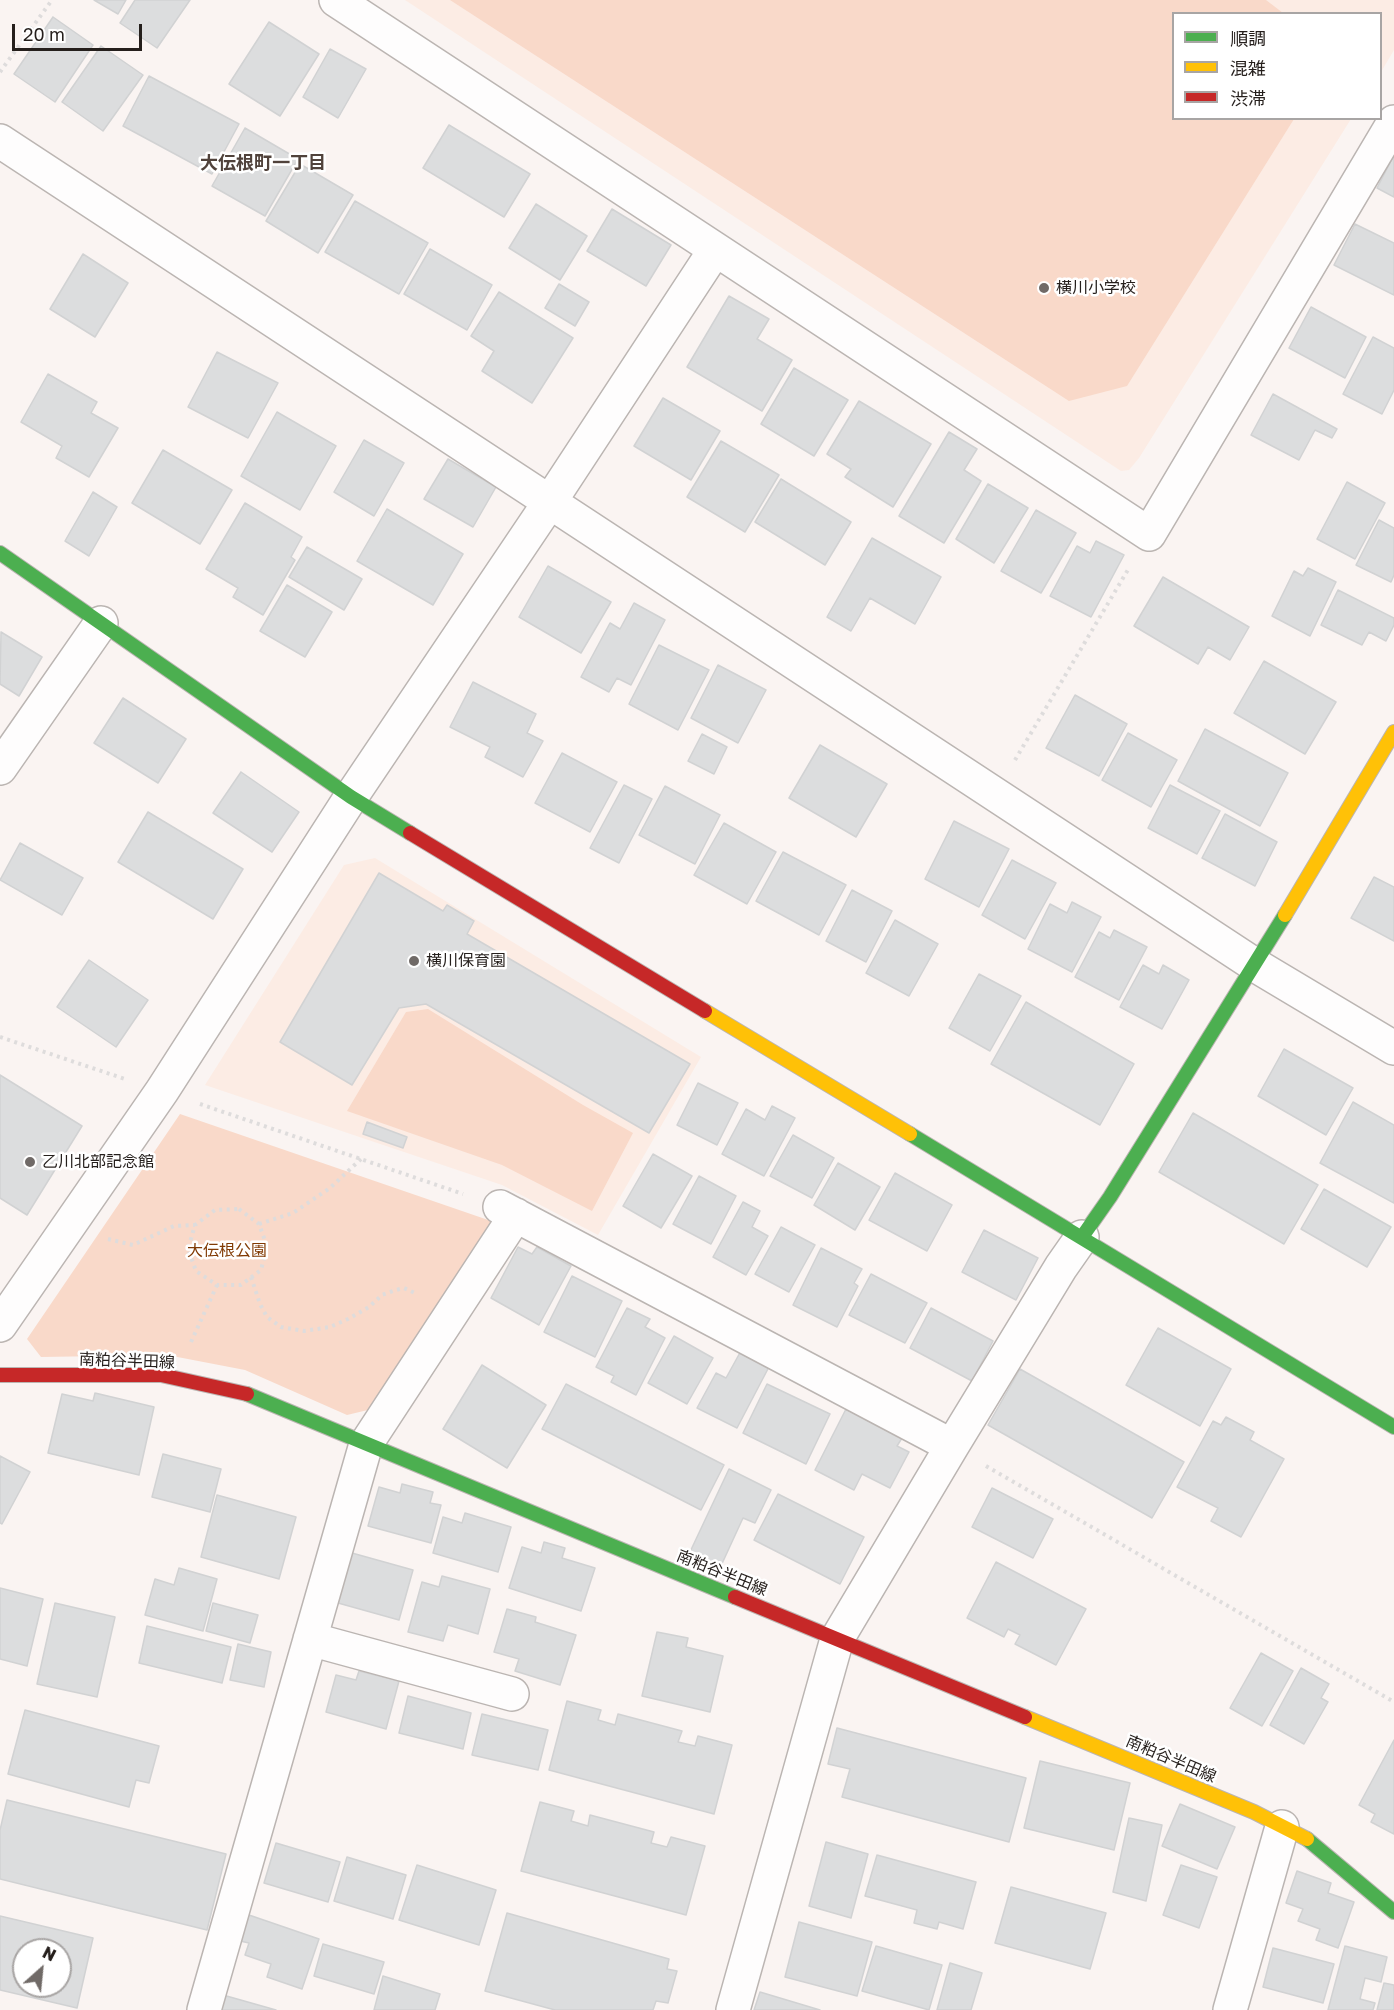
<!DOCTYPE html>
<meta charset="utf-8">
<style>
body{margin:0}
#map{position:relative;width:1394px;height:2010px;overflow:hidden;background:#faf4f2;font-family:"Golos Text","Noto Sans JP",sans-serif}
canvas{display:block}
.legend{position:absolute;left:1172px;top:12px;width:210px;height:108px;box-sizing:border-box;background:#fff;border:2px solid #a8a5a4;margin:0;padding:8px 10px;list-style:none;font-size:18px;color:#251f1c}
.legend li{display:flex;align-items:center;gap:12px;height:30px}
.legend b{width:30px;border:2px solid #a8a5a4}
.north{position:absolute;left:12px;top:1938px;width:60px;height:60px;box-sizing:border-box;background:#fff;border:2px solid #a8a5a4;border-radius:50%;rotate:27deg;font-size:16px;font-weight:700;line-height:24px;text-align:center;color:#251f1c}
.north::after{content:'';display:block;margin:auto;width:21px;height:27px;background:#706a67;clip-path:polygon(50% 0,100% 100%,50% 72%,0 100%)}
.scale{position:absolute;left:12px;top:24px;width:130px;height:27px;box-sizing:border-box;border:3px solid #251f1c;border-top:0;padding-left:8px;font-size:18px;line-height:21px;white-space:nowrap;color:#251f1c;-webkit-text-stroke:4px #fff;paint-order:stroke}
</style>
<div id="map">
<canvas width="1394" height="2010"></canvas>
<ul class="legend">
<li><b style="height:8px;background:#4caf50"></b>順調</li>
<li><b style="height:8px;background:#ffc107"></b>混雑</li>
<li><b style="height:8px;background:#c62828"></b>渋滞</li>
</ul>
<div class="north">N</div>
<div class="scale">20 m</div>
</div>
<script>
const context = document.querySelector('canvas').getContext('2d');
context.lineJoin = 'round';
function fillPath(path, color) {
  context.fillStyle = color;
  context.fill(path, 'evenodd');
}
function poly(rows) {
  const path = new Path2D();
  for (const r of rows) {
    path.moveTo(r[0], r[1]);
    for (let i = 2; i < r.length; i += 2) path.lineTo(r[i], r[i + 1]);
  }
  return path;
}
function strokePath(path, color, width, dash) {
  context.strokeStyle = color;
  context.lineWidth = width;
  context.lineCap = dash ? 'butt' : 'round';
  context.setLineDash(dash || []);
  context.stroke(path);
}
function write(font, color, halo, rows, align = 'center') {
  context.font = font + ' "Golos Text","Noto Sans JP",sans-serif';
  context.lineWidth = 5;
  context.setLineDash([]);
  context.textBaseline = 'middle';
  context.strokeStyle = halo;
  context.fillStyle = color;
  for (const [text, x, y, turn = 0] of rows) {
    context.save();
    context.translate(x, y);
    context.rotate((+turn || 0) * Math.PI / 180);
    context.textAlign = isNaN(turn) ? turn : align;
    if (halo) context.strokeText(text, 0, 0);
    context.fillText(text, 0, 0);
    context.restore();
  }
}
const built = poly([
 [405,0,1394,0,1394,50,1381,72,1380,14,1174,14,1174,118,1351,119,1139,458,1129,470,1121,471],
 [375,858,701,1057,598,1235,502,1185,205,1085,344,865]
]);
const green = poly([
 [450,0,1266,0,1283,13,1174,14,1174,118,1294,119,1127,386,1069,401],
 [428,1009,583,1105,633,1133,592,1211,502,1165,347,1111,406,1012],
 [180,1114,494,1222,372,1409,347,1415,245,1370,167,1355,41,1357,27,1339]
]);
const building = poly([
 [94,0,126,0,118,14,94,0],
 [135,0,190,0,157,48,120,23,135,0],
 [53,17,93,45,55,102,14,74,53,17],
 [269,22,319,54,280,116,229,84,269,22],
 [101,46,143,75,103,131,62,102,101,46],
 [330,49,366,69,338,118,303,97,330,49],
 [149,76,239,124,212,174,123,126,149,76],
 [449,125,530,174,504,217,423,168,449,125],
 [245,128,298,159,265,216,212,186,245,128],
 [1394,155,1394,197,1377,188,1394,155],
 [300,164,353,195,318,253,266,221,300,164],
 [355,201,428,243,399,294,325,252,355,201],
 [536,204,587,236,560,280,509,248,536,204],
 [612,209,671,245,646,286,587,251,612,209],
 [1355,224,1394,243,1394,295,1334,265,1355,224],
 [430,249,492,285,467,330,404,294,430,249],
 [83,254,128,283,95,337,50,309,83,254],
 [559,284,589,302,575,326,545,308,559,284],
 [499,292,573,338,532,403,482,371,494,351,471,336,499,292],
 [729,296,769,319,757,339,792,360,762,411,687,367,729,296],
 [1311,307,1366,337,1345,378,1289,348,1311,307],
 [1373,337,1394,348,1394,390,1382,414,1343,394,1373,337],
 [217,352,278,383,248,438,188,407,217,352],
 [794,368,848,400,814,456,761,424,794,368],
 [48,374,97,402,91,413,118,428,89,477,56,458,62,446,21,422,48,374],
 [1273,394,1337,429,1332,438,1315,430,1299,460,1251,435,1273,394],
 [663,398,720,431,691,480,634,446,663,398],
 [859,401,931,444,893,507,845,477,851,469,827,454,859,401],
 [277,412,336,446,300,510,241,476,277,412],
 [949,432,977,449,964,470,981,481,944,543,899,516,949,432],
 [364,440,404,463,374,516,334,492,364,440],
 [721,441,779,475,745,532,687,497,721,441],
 [163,450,232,490,200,544,132,503,163,450],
 [448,459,496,487,473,527,424,499,448,459],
 [781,479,851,522,825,565,755,522,781,479],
 [1347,482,1385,503,1355,559,1317,539,1347,482],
 [988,484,1028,508,994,563,956,539,988,484],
 [93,492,117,507,89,556,65,541,93,492],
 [245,503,302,537,291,557,295,560,263,615,233,597,238,588,206,569,245,503],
 [387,509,463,554,433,605,357,561,387,509],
 [1036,510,1076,533,1041,593,1001,571,1036,510],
 [1379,520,1394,528,1394,575,1391,582,1356,565,1379,520],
 [872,538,941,577,915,624,870,598,851,631,827,617,872,538],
 [1096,541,1124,555,1091,617,1050,596,1077,546,1090,553,1096,541],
 [307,547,362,579,344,610,289,577,307,547],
 [548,566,611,602,581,653,519,617,548,566],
 [1308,568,1336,582,1310,636,1272,616,1294,571,1303,576,1308,568],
 [1163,577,1249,627,1230,660,1208,647,1198,664,1134,626,1163,577],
 [287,585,332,612,305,657,260,631,287,585],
 [1338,590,1394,618,1394,625,1386,641,1369,632,1362,645,1321,625,1338,590],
 [634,603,665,620,631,685,617,678,609,692,581,677,610,623,620,629,634,603],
 [1,632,42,657,19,696,0,684,1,632],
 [659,645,709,670,678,730,629,704,659,645],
 [1264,661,1336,702,1305,754,1234,713,1264,661],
 [718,665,766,690,738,743,691,718,718,665],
 [473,682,536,714,527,733,543,741,523,777,485,757,490,747,450,727,473,682],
 [1075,695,1127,724,1099,776,1046,748,1075,695],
 [123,698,186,739,158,783,94,743,123,698],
 [1205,729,1288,773,1260,826,1178,781,1205,729],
 [1128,733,1177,760,1151,807,1102,780,1128,733],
 [702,734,727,747,714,774,688,761,702,734],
 [820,745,887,784,856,837,789,798,820,745],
 [562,753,617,782,590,832,535,803,562,753],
 [241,772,299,812,272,852,213,813,241,772],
 [624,785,652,799,619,863,590,848,624,785],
 [1170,785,1220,811,1197,854,1148,828,1170,785],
 [665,786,720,815,695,864,639,835,665,786],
 [148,812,243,869,213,919,118,862,148,812],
 [1225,814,1277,842,1255,886,1202,858,1225,814],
 [954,821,1009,849,979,907,925,879,954,821],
 [724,823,776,852,747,904,694,875,724,823],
 [20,843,83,878,62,915,0,880,20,843],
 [783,852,846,885,819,935,756,901,783,852],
 [1012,860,1056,883,1025,939,982,915,1012,860],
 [379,873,443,911,447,905,474,921,467,934,690,1064,649,1133,426,1004,399,1008,352,1085,280,1042,379,873],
 [1374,877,1394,887,1394,941,1351,918,1374,877],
 [852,890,892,911,866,962,826,941,852,890],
 [1072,902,1101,917,1072,972,1028,949,1050,904,1067,913,1072,902],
 [895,920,938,944,909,996,866,973,895,920],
 [1114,930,1147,947,1119,1000,1075,977,1099,932,1110,938,1114,930],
 [89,960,148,1000,116,1047,57,1007,89,960],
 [1143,965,1159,974,1163,965,1189,980,1162,1029,1120,1007,1143,965],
 [979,974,1021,996,990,1051,949,1028,979,974],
 [1026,1002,1134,1064,1100,1125,991,1064,1026,1002],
 [1284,1049,1353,1088,1326,1135,1258,1096,1284,1049],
 [0,1075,82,1126,27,1215,0,1198,0,1075],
 [698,1083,738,1103,717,1145,677,1125,698,1083],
 [1353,1102,1394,1125,1394,1203,1320,1163,1353,1102],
 [772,1106,795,1118,764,1176,722,1154,746,1109,765,1120,772,1106],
 [1193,1113,1318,1185,1284,1244,1159,1172,1193,1113],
 [367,1122,407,1137,403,1148,363,1134,367,1122],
 [793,1135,834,1158,812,1198,770,1176,793,1135],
 [653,1154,692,1176,661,1228,623,1206,653,1154],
 [838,1163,880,1187,855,1230,814,1205,838,1163],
 [895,1173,952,1205,927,1251,869,1220,895,1173],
 [699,1176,736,1196,711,1244,673,1224,699,1176],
 [1324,1189,1391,1227,1367,1267,1301,1229,1324,1189],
 [743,1202,760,1211,752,1227,768,1236,746,1275,713,1257,743,1202],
 [781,1227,815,1245,789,1292,755,1274,781,1227],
 [984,1230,1038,1258,1016,1300,962,1272,984,1230],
 [518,1247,532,1254,537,1247,571,1266,539,1325,491,1298,518,1247],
 [821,1248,862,1269,854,1283,858,1286,837,1327,793,1305,821,1248],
 [871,1274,927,1303,905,1343,849,1315,871,1274],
 [572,1276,622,1301,595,1357,544,1332,572,1276],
 [627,1308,650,1319,645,1327,665,1338,636,1395,611,1382,614,1376,596,1367,627,1308],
 [931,1308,993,1341,972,1381,910,1348,931,1308],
 [1158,1328,1231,1369,1200,1426,1126,1385,1158,1328],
 [674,1336,713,1358,687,1404,648,1383,674,1336],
 [742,1349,770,1365,737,1428,697,1408,716,1373,726,1378,742,1349],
 [482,1365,546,1405,507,1468,443,1429,482,1365],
 [1020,1369,1184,1462,1152,1518,988,1425,1020,1369],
 [566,1384,724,1465,701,1510,542,1429,566,1384],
 [767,1384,830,1414,806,1464,743,1433,767,1384],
 [95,1393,154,1407,139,1475,48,1453,62,1394,93,1401,95,1393],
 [846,1409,902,1438,897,1446,909,1452,890,1488,862,1474,854,1490,815,1470,846,1409],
 [1226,1417,1254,1432,1250,1440,1284,1459,1241,1537,1211,1521,1218,1508,1177,1487,1213,1421,1221,1425,1226,1417],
 [163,1454,221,1469,210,1512,152,1497,163,1454],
 [0,1456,30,1472,2,1524,0,1523,0,1456],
 [729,1469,771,1490,755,1523,743,1518,720,1568,689,1554,729,1469],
 [402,1484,433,1492,430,1503,441,1505,431,1543,368,1526,379,1487,400,1493,402,1484],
 [992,1488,1053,1519,1033,1558,972,1527,992,1488],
 [778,1494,864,1537,840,1584,754,1540,778,1494],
 [217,1495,296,1517,279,1579,201,1557,217,1495],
 [465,1513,511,1527,498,1572,433,1553,443,1517,462,1523,465,1513],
 [544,1542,565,1548,562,1558,595,1568,581,1611,509,1588,522,1547,541,1553,544,1542],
 [352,1553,413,1570,399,1620,338,1603,352,1553],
 [996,1562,1086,1609,1056,1665,1015,1644,1020,1635,1008,1629,1004,1637,967,1618,996,1562],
 [179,1568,217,1579,203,1631,145,1615,155,1579,174,1585,179,1568],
 [442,1576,490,1589,478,1634,448,1625,443,1641,408,1632,422,1582,439,1587,442,1576],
 [0,1588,43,1599,27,1666,0,1659,0,1588],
 [55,1603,115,1617,97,1697,37,1684,55,1603],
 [213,1603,258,1615,250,1643,206,1631,213,1603],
 [507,1609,536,1617,535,1622,576,1635,560,1685,515,1671,519,1659,494,1652,507,1609],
 [147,1626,231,1647,222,1683,139,1663,147,1626],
 [657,1632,688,1638,686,1647,723,1656,710,1712,642,1696,657,1632],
 [238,1644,271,1652,264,1687,230,1680,238,1644],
 [1261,1653,1293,1671,1262,1726,1230,1708,1261,1653],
 [1301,1668,1329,1684,1321,1698,1328,1702,1304,1744,1270,1725,1301,1668],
 [359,1671,399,1681,386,1729,326,1712,336,1675,356,1680,359,1671],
 [408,1696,471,1713,463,1749,399,1733,408,1696],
 [567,1701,601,1710,598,1720,615,1725,618,1714,682,1731,678,1742,695,1746,698,1736,732,1745,714,1814,549,1770,567,1701],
 [25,1710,159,1746,149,1783,136,1780,129,1807,8,1774,25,1710],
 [482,1714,548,1730,538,1770,472,1755,482,1714],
 [837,1728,1026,1778,1009,1842,842,1797,850,1769,828,1764,837,1728],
 [1394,1740,1394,1834,1371,1822,1375,1814,1359,1805,1394,1740],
 [1040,1761,1130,1783,1114,1850,1024,1828,1040,1761],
 [7,1800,226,1854,207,1930,0,1879,0,1830,7,1800],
 [540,1802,574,1811,571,1821,588,1826,590,1815,654,1832,651,1843,667,1847,671,1837,705,1846,686,1915,521,1871,540,1802],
 [1180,1804,1235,1827,1217,1869,1162,1846,1180,1804],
 [1129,1818,1162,1825,1146,1901,1113,1892,1129,1818],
 [826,1842,868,1854,851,1918,809,1906,826,1842],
 [276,1843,340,1862,328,1902,264,1883,276,1843],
 [877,1855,976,1882,963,1929,939,1922,937,1929,914,1923,917,1910,865,1896,877,1855],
 [347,1857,406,1875,393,1919,334,1901,347,1857],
 [417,1865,496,1890,479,1945,399,1920,417,1865],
 [1181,1865,1217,1877,1199,1928,1163,1915,1181,1865],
 [1297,1871,1331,1883,1328,1893,1354,1902,1338,1948,1316,1940,1320,1929,1298,1921,1303,1909,1286,1903,1297,1871],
 [1011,1887,1106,1913,1090,1969,995,1943,1011,1887],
 [507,1913,669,1959,667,1969,677,1971,668,2003,656,2001,653,2010,555,2010,485,1991,507,1913],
 [249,1915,319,1939,302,1989,267,1977,271,1964,245,1955,249,1943,240,1941,249,1915],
 [0,1916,93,1938,77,2008,0,1990,0,1916],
 [24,1950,60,1950,60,1986,24,1986,24,1950],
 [799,1922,872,1942,857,1996,785,1977,799,1922],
 [323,1944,384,1962,374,1994,314,1976,323,1944],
 [876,1946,942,1965,929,2010,862,1991,876,1946],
 [1345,1946,1387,1957,1381,1982,1365,1978,1360,1999,1375,2003,1373,2010,1328,2010,1345,1946],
 [1273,1948,1334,1964,1323,2003,1263,1987,1273,1948],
 [950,1963,982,1973,971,2010,937,2010,950,1963],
 [383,1976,440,1994,435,2010,374,2010,383,1976],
 [1384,1983,1394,1985,1394,2010,1377,2010,1384,1983],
 [760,1992,820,2010,754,2010,760,1992],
 [223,1995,276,2010,219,2010,223,1995]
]);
const path = poly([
 [0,72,52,0],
 [1015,760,1129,568],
 [0,1037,125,1079],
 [200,1104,463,1194],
 [239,1209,259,1224,267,1246,261,1270,241,1285,217,1285,196,1271,188,1249,195,1225,215,1210,239,1209],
 [259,1224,293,1213,330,1188,361,1159],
 [108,1239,133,1245,174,1226,195,1225],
 [251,1277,260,1304,267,1317,281,1327,304,1331,330,1327,348,1319,369,1307,382,1295,396,1290,404,1288,417,1294],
 [191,1342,217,1285],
 [986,1466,1394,1702]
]);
const street = poly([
 [336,0,1149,534,1394,122],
 [0,141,1255,965,1394,1048],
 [0,768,101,623],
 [500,1207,952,1446],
 [0,1325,162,1091,351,797,549,503,715,250],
 [310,1639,512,1694],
 [204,2010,366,1444,516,1215],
 [733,2010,837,1639,952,1446,1061,1267,1082,1237],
 [1230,2010,1282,1827]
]);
const fast = poly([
 [0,553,351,797,410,833],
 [910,1134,1394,1427],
 [1082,1237,1110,1197,1285,915],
 [247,1394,735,1597],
 [1307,1839,1394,1912]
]);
const slow = poly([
 [1285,915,1394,732],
 [705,1011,910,1134],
 [1025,1717,1254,1812,1307,1839]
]);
const jam = poly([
 [410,833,705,1011],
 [0,1375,161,1375,247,1394],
 [735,1597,1025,1717]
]);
const markers = [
 [1044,288,6,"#706a67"],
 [414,961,6,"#706a67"],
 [30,1162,6,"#706a67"]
];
const poiNames = [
 ["横川小学校",1056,288],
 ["横川保育園",426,961],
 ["乙川北部記念館",42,1162]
];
const parkNames = [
 ["大伝根公園",227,1251]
];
const streetNames = [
 ["南粕谷半田線",127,1361,2],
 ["南粕谷半田線",722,1573,22],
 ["南粕谷半田線",1171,1759,23]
];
const neighbourhoodNames = [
 ["大伝根町一丁目",263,163]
];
fillPath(built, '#fcece4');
fillPath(green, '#f9d9c9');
fillPath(building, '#dcddde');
strokePath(building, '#d1d2d3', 1.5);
strokePath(street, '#bbb5b2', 36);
strokePath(fast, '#bbb5b2', 16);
strokePath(slow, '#bbb5b2', 16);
strokePath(jam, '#bbb5b2', 16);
strokePath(path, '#dedcdc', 4, [3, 4.5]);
strokePath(street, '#fefdfd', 33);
strokePath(fast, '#4caf50', 14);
strokePath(slow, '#ffc107', 14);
strokePath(jam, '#c62828', 14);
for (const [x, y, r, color] of markers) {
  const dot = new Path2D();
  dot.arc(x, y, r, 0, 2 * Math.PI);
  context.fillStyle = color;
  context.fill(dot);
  strokePath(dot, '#fff', 2);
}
write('16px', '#251f1c', '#fff', poiNames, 'left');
write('16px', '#813a04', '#fff', parkNames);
write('16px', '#251f1c', '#fff', streetNames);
write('bold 18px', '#50423b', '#fff', neighbourhoodNames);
</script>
